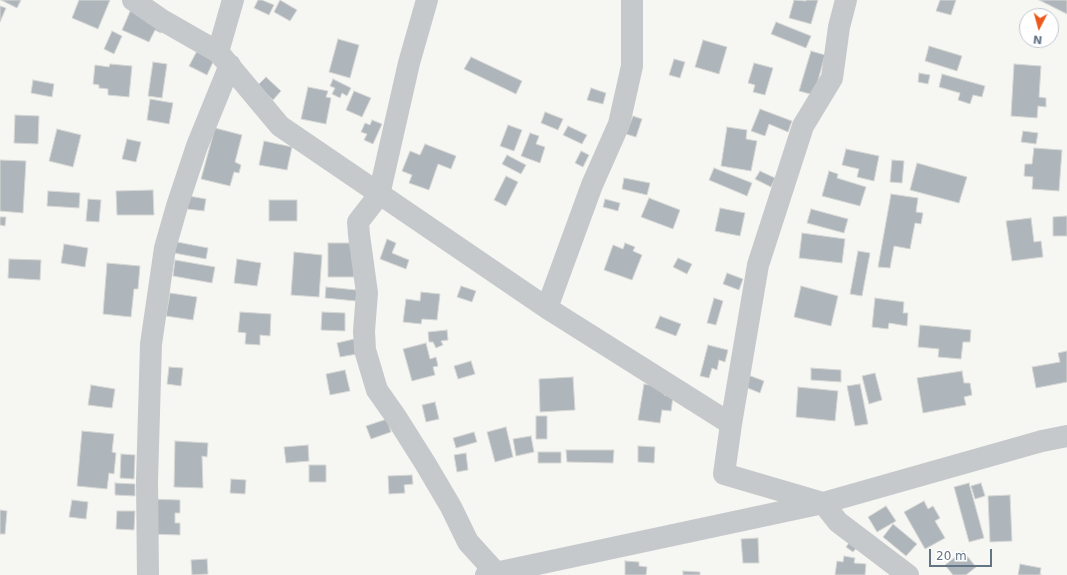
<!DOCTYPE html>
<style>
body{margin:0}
#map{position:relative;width:1067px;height:575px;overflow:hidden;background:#f6f6f2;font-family:"DejaVu Sans",sans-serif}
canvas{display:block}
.north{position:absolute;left:1019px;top:8px;width:40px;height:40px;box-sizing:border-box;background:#fff;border:1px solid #c1c7ce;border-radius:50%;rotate:186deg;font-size:11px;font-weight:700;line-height:16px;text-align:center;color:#637485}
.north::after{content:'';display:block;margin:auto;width:14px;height:18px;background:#ed591c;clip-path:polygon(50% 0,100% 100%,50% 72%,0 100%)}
.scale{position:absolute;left:929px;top:549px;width:63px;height:18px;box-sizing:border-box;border:2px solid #637485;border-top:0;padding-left:5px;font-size:12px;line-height:14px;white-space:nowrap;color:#637485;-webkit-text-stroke:3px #fff;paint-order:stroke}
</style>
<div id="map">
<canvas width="1067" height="575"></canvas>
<div class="north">N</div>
<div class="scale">20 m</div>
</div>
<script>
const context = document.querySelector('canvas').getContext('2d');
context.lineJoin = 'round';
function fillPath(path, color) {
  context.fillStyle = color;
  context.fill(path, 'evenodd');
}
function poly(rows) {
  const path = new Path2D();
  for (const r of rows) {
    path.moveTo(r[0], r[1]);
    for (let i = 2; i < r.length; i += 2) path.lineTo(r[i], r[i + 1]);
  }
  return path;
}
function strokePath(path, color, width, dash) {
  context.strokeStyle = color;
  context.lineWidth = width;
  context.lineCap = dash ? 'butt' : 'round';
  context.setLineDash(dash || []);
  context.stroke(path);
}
const building = poly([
 [1,0,21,0,17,8,1,0],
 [79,0,110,0,98,29,72,18,79,0],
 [258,0,262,0,274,5,269,15,254,8,258,0],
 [280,0,297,10,290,21,274,12,280,0],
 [794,0,806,1,806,0,818,0,811,24,789,18,794,0],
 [940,0,956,0,951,15,936,11,940,0],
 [1039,0,1067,0,1067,14,1039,0],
 [0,6,6,8,0,22,0,6],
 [132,7,164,26,161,33,155,30,149,42,122,30,132,7],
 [776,22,811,36,806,48,771,34,776,22],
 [112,31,122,36,114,54,104,49,112,31],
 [338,39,359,45,350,78,329,72,338,39],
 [703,40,727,47,719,74,695,67,703,40],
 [929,46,962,56,957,71,925,61,929,46],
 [197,51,214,60,207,75,189,66,197,51],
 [811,51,825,55,814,95,799,91,811,51],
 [471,57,522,81,516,94,464,69,471,57],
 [674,59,685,62,680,78,669,75,674,59],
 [153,62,167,64,162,98,148,96,153,62],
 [754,63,773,68,765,95,753,92,755,85,748,83,754,63],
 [110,64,132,66,129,97,108,95,108,89,99,88,99,85,93,84,95,65,109,67,110,64],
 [1014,64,1041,66,1039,97,1046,98,1046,107,1038,106,1037,118,1011,116,1014,64],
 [919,73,930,75,928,84,918,82,919,73],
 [942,74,985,86,982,97,973,95,970,104,958,100,960,93,939,87,942,74],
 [266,77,281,91,273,100,258,85,266,77],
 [333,79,351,88,347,96,342,93,340,98,332,94,335,88,330,86,333,79],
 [33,80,54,84,52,97,31,93,33,80],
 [308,87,328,91,326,97,331,98,326,124,301,119,308,87],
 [591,88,606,93,603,104,587,100,591,88],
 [354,91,371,98,362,117,346,110,354,91],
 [150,99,173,103,169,124,147,120,150,99],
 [760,109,792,121,788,132,769,124,765,136,751,131,760,109],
 [545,112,563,119,558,130,541,123,545,112],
 [15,115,39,116,38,144,14,143,15,115],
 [633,116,642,119,636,137,626,134,633,116],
 [372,120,382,124,373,144,364,140,367,134,361,132,365,123,370,125,372,120],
 [508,125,522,130,514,151,500,146,508,125],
 [568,126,587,135,582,144,563,135,568,126],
 [727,127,747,130,746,139,757,141,751,171,721,166,727,127],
 [215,128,242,135,235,162,241,165,239,173,234,172,230,186,201,179,215,128],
 [57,129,81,135,73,167,49,161,57,129],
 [1023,131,1038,133,1036,144,1021,142,1023,131],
 [530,133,539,136,536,144,545,147,540,163,521,156,530,133],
 [127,139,141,142,136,162,122,159,127,139],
 [264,141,292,147,287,170,259,165,264,141],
 [425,144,456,156,451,169,438,164,429,190,409,183,412,175,402,171,410,151,420,155,425,144],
 [1034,148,1062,150,1059,191,1032,189,1033,177,1024,176,1025,164,1032,164,1034,148],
 [846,149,879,156,874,181,857,177,859,169,842,165,846,149],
 [581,151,589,155,583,167,575,163,581,151],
 [507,155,526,165,521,174,502,164,507,155],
 [0,160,26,161,23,213,0,211,0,160],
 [892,160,904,161,902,183,890,182,892,160],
 [917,163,967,177,959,203,910,190,917,163],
 [714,168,752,183,747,196,709,180,714,168],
 [760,171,775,178,771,187,755,179,760,171],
 [829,171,838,174,837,178,866,187,860,206,822,196,829,171],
 [506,176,518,182,506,206,494,200,506,176],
 [624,178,650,183,647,195,622,189,624,178],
 [153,190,154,215,117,215,116,191,153,190],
 [48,191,80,193,79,208,47,206,48,191],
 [891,194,918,198,916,212,923,213,921,224,915,223,910,249,894,246,890,268,878,267,891,194],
 [189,196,206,199,204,211,187,209,189,196],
 [649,198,680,210,673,229,641,217,649,198],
 [88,199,101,200,99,222,86,221,88,199],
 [605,199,620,203,618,211,603,207,605,199],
 [269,200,297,200,297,221,269,221,269,200],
 [720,208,745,213,740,236,715,231,720,208],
 [811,209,848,219,844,233,807,223,811,209],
 [1067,216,1067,236,1053,236,1053,217,1067,216],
 [0,217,6,217,5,226,0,225,0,217],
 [1031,218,1034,242,1041,241,1043,257,1012,261,1006,221,1031,218],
 [802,233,845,239,842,263,799,258,802,233],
 [387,239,396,243,392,253,409,260,406,269,380,259,387,239],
 [177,242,208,248,206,259,174,253,177,242],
 [328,243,354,243,354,277,328,277,328,243],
 [625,243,635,247,633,251,642,255,632,280,604,270,613,245,623,249,625,243],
 [64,244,88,248,85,267,61,263,64,244],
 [858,251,870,253,862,296,850,294,858,251],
 [294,252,322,255,319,297,291,295,294,252],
 [678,258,692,264,687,274,673,267,678,258],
 [9,259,41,260,40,280,8,278,9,259],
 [237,259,261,263,257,286,234,283,237,259],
 [175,260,215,267,212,283,173,276,175,260],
 [107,263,140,266,138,289,134,289,131,317,103,314,107,263],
 [727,273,743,279,739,290,723,284,727,273],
 [461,286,476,291,472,302,457,297,461,286],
 [801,286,838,296,831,326,794,317,801,286],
 [326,287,357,290,356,301,325,298,326,287],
 [421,292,440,294,437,320,422,319,421,324,403,322,406,299,420,301,421,292],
 [170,293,197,297,193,320,166,316,170,293],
 [714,298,723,301,716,325,707,323,714,298],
 [875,298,904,302,903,313,908,313,907,326,889,323,888,329,872,327,875,298],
 [240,312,271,314,270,336,260,335,260,345,245,344,246,333,238,332,240,312],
 [322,312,345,313,345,331,321,330,322,312],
 [660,316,681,324,676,336,655,328,660,316],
 [920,325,971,330,970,342,963,342,961,359,938,357,939,349,918,347,920,325],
 [447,330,448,340,441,341,443,345,436,348,433,342,429,342,428,332,447,330],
 [354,339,357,354,340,357,337,343,354,339],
 [426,343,430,359,436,357,438,366,433,367,435,375,412,381,403,349,426,343],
 [708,345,728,350,725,362,719,360,717,370,712,368,709,378,700,376,708,345],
 [1067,351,1067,382,1036,388,1032,367,1060,362,1058,353,1067,351],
 [471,361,475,374,458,379,454,366,471,361],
 [169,367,183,368,181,386,167,384,169,367],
 [811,368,841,370,841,382,811,380,811,368],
 [345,370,350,391,330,395,326,374,345,370],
 [962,371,964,383,970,383,972,395,964,397,966,405,923,413,917,378,962,371],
 [875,373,882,400,869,404,862,376,875,373],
 [748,375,764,381,760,393,743,386,748,375],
 [573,377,575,410,540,412,539,379,573,377],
 [644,384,665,388,664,395,673,397,671,411,662,410,660,423,638,420,644,384],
 [860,384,868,424,855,426,847,386,860,384],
 [91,385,115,389,112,408,88,405,91,385],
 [798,387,838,391,835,421,796,417,798,387],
 [435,402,439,419,426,422,422,405,435,402],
 [536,416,547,416,547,439,536,439,536,416],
 [387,419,391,432,371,439,366,426,387,419],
 [506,427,513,457,495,462,487,432,506,427],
 [82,431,114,434,112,452,116,453,114,474,109,473,107,489,77,486,82,431],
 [474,432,477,442,456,448,453,438,474,432],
 [531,436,534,452,516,456,513,439,531,436],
 [175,441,208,443,207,457,202,456,203,488,174,487,175,441],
 [308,445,309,461,286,463,284,447,308,445],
 [638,446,655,447,654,463,638,462,638,446],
 [566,450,614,450,613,463,567,462,566,450],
 [538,452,561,452,561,463,538,463,538,452],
 [466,453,468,470,457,472,454,455,466,453],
 [121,454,135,455,134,479,120,478,121,454],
 [309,465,326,465,326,482,309,482,309,465],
 [412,475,413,484,404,485,405,493,389,494,388,476,412,475],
 [231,479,246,480,245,494,230,493,231,479],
 [115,483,135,484,135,496,115,495,115,483],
 [969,483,984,538,969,542,954,487,969,483],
 [981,483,985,496,975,499,971,486,981,483],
 [1010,495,1012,541,990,542,988,496,1010,495],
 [150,499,180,500,180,513,175,513,175,523,180,523,180,535,149,534,150,499],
 [72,500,88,502,86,519,69,517,72,500],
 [924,501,928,509,933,506,940,518,935,521,945,538,925,549,904,512,924,501],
 [886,506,896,521,877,532,868,517,886,506],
 [0,510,7,511,5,534,0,534,0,510],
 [117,511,135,511,134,530,116,529,117,511],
 [893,524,917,544,906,556,883,537,893,524],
 [758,538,759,563,743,563,741,539,758,538],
 [851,540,858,546,853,552,846,547,851,540],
 [963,551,976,567,966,575,953,575,945,565,963,551],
 [844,556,855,558,854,563,866,564,865,575,835,575,837,561,843,562,844,556],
 [207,559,208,574,192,575,191,560,207,559],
 [625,561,639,562,639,566,647,567,646,575,625,575,625,561],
 [1020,564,1041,568,1040,575,1042,575,1018,575,1020,564],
 [683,571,700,572,700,575,683,575,683,571]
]);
const minor = poly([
 [133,0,162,20,218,52],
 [233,0,218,52,280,126,547,308,731,424,724,474,823,503,838,522,908,575],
 [427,0,409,63,379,195,358,222,359,235,367,293,364,331,365,350,377,390,396,417,425,463,451,507,468,542,498,575],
 [547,308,592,185,619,124,632,66,632,0],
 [731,424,758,265,803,126,832,78,839,27,846,0],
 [148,575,147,481,151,344,165,248,177,206,197,146,230,65],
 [486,575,823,503,1042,441,1067,436]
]);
fillPath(building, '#afb6bb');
strokePath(building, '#d7d8d5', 1);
strokePath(minor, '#c5c9cc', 22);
</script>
